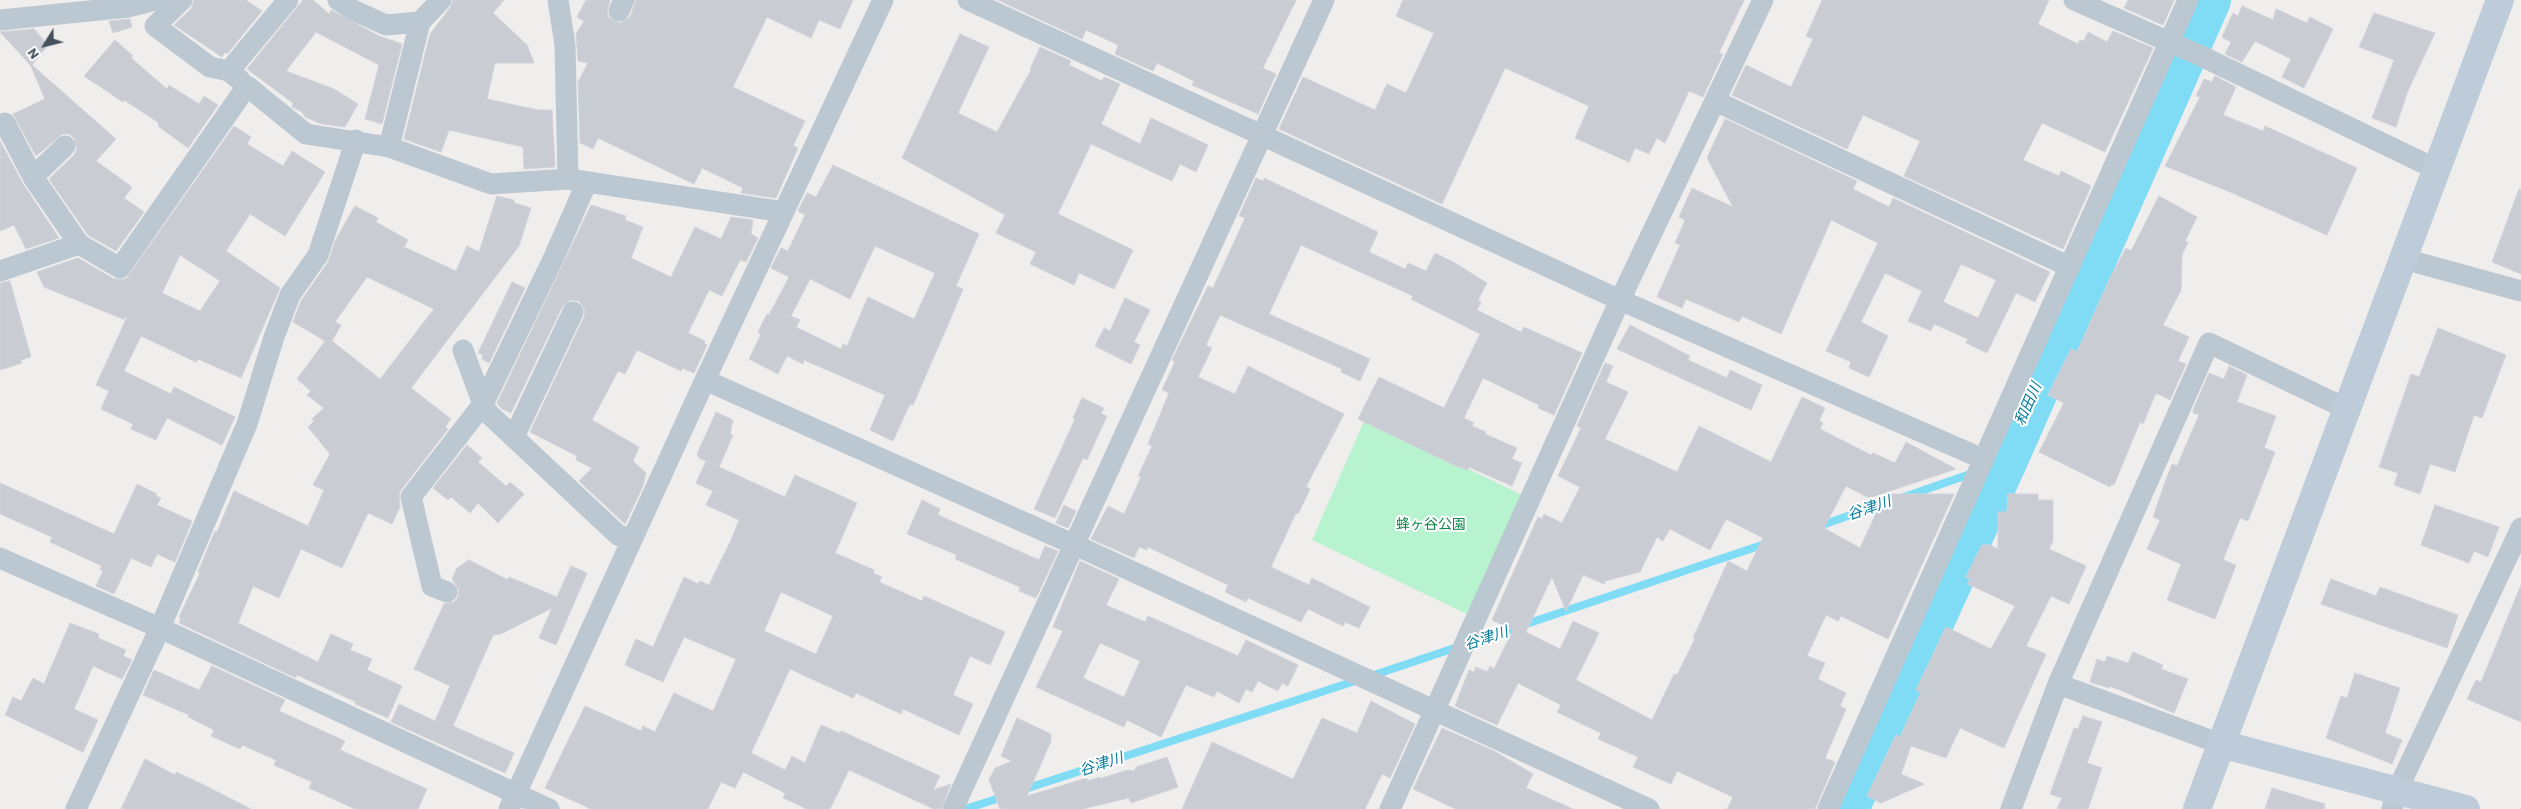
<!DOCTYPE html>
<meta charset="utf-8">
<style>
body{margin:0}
#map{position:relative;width:2521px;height:809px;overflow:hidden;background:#f0eded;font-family:Barlow,sans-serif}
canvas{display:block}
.north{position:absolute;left:20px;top:20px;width:50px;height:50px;-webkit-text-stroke:4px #fff;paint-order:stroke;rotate:234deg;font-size:14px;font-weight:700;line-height:20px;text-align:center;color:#44515d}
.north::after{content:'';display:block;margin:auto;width:18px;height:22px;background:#44515d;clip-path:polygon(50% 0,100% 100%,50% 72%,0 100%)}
</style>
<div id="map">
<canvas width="2521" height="809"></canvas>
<div class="north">N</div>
</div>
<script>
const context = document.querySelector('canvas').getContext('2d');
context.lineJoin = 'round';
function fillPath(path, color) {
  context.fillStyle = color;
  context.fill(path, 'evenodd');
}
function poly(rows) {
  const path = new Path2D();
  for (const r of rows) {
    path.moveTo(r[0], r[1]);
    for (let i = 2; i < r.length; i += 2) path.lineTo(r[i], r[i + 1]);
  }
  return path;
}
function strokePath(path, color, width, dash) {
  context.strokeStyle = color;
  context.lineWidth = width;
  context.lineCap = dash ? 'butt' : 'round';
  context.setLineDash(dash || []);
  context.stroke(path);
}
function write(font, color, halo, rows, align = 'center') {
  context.font = font + ' Barlow,"Noto Sans JP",sans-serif';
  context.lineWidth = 4;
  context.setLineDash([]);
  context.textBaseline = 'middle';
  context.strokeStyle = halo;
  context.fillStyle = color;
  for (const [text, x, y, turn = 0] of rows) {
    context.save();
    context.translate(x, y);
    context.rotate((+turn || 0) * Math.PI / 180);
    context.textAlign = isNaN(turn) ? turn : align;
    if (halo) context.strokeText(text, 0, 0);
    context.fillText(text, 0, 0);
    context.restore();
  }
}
const green = poly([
 [1365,419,1522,495,1467,614,1312,540]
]);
const stream = poly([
 [1904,497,2005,462],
 [1819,526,1888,502],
 [1371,676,1768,543],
 [1022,790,1358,680],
 [965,809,1006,796]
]);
const river = poly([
 [1847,809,2005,462,2209,0]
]);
const building = poly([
 [194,0,246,0,262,11,227,54,225,52,222,57,174,25,191,9,194,0],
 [303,0,313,0,329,14,331,10,379,36,402,44,382,124,365,119,379,65,316,32,286,71,334,89,358,104,345,127,322,124,305,117,302,112,292,107,293,103,247,69,303,0],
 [453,0,504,0,493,13,527,45,534,63,495,63,487,99,538,110,552,110,555,167,524,169,523,147,449,130,441,152,404,139,430,34,450,8,453,0],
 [586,0,610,0,607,12,609,18,620,23,630,17,636,0,853,0,840,29,819,20,811,38,767,17,733,87,805,121,793,146,798,148,776,198,741,193,743,188,702,168,694,184,598,138,593,149,580,143,578,82,588,63,578,61,576,34,584,21,577,17,586,0],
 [998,0,1296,0,1263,68,1276,74,1258,114,1192,85,1194,81,1157,63,1153,71,1115,54,1118,45,1086,30,1082,39,998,0],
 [1403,0,1744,0,1719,53,1723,54,1703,97,1689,91,1665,143,1657,138,1649,154,1635,148,1629,162,1575,138,1589,106,1505,68,1442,204,1279,129,1303,77,1375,110,1387,84,1406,93,1434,33,1396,16,1403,0],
 [1822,0,2049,0,2038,24,2078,44,2080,40,2084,41,2088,32,2107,42,2113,31,2153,48,2105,152,2042,123,2023,160,2059,176,2061,171,2091,186,2063,249,1904,176,1920,141,1863,115,1847,149,1732,95,1746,65,1791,87,1813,39,1806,36,1822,0],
 [2128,0,2174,0,2163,25,2124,8,2128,0],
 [2242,6,2273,20,2276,9,2307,23,2310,17,2333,29,2304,88,2282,77,2291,59,2255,41,2242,62,2225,54,2231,42,2222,37,2233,13,2238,16,2242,6],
 [2374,13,2435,33,2407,93,2396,127,2372,118,2394,60,2359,47,2374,13],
 [130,19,132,27,113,33,109,21,130,19],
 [34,29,48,45,32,65,116,139,96,161,132,187,124,198,144,212,116,251,88,235,49,179,74,155,77,149,74,138,69,134,62,134,36,156,13,114,45,99,31,66,0,32,34,29],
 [960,34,989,47,958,113,997,132,1031,70,1030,69,1040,47,1071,61,1069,65,1102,81,1104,77,1120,84,1101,124,1140,144,1151,118,1208,145,1196,172,1180,164,1172,181,1091,144,1058,214,1133,250,1114,289,1079,273,1074,285,1030,264,1036,252,996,233,1005,215,902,158,960,34],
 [115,40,133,56,131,58,167,89,169,85,199,104,204,96,218,105,188,148,158,126,159,123,124,100,123,102,84,76,115,40],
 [2215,76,2236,87,2223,115,2263,131,2265,126,2357,168,2327,235,2230,192,2165,166,2200,97,2196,96,2204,79,2212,82,2215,76],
 [1725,119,1857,181,1853,189,1889,207,1893,198,2050,272,2035,302,2016,293,1987,353,1966,343,1968,339,1934,324,1931,331,1908,321,1922,291,1885,273,1861,322,1888,336,1869,377,1849,368,1851,362,1826,351,1878,243,1831,220,1781,334,1742,316,1739,322,1686,299,1682,308,1657,297,1680,245,1675,243,1685,220,1679,217,1692,188,1733,207,1707,158,1725,119],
 [1961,264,1996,280,1978,318,1943,302,1961,264],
 [234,126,251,137,247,144,283,166,292,151,325,172,285,236,250,214,226,251,280,288,241,378,198,359,196,362,141,336,124,371,171,394,174,387,235,417,222,445,167,418,156,440,131,429,133,424,101,409,109,391,96,385,127,317,123,319,44,287,37,272,78,258,114,279,126,279,234,126],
 [180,255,220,281,200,311,162,293,180,255],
 [0,141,23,184,59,238,26,249,14,225,0,231,0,141],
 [833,165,979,234,956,286,963,289,947,327,913,405,910,404,893,441,870,430,885,395,804,360,803,364,787,356,778,374,749,359,761,334,758,332,767,314,769,315,789,277,771,268,781,248,788,251,805,215,798,211,807,193,816,197,833,165],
 [875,246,935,273,914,319,868,297,847,346,843,344,841,349,796,327,800,320,791,316,810,279,850,299,875,246],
 [1256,178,1263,181,1264,178,1378,232,1369,252,1405,269,1408,263,1426,271,1435,253,1455,263,1487,283,1478,300,1481,302,1477,310,1521,332,1524,327,1582,353,1554,415,1538,408,1539,405,1483,378,1464,418,1474,423,1472,426,1486,432,1485,434,1517,448,1512,459,1522,463,1512,486,1469,467,1468,470,1454,465,1358,419,1379,377,1444,408,1480,334,1411,299,1413,296,1301,245,1269,314,1370,359,1360,381,1341,372,1342,369,1220,315,1206,345,1212,348,1198,377,1235,394,1248,366,1344,414,1306,487,1310,489,1298,514,1296,513,1271,567,1309,585,1312,578,1370,607,1359,628,1345,622,1343,626,1308,609,1301,622,1248,598,1246,602,1225,592,1228,585,1148,547,1147,550,1139,547,1134,558,1091,539,1108,506,1124,514,1141,477,1138,476,1152,446,1148,444,1169,393,1162,390,1175,362,1172,360,1208,286,1213,288,1245,218,1239,216,1256,178],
 [2519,189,2521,190,2521,274,2492,262,2519,189],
 [497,196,514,200,514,203,531,208,519,246,411,388,451,419,445,427,448,429,401,490,399,495,400,507,392,524,368,513,342,568,301,549,279,598,253,586,238,623,318,662,331,634,353,644,350,650,372,659,367,670,402,686,388,718,355,704,356,702,297,675,296,678,179,623,181,618,179,617,200,573,198,572,215,531,217,532,234,491,308,526,324,490,313,485,330,454,308,427,314,421,312,419,324,408,307,395,311,391,297,379,325,341,293,322,301,301,328,262,336,239,355,206,378,218,376,222,408,240,404,247,456,271,467,246,479,252,497,196],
 [367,277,434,309,380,379,332,341,341,325,335,322,367,277],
 [2159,196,2197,217,2185,241,2188,242,2182,255,2181,290,2163,325,2189,337,2178,361,2186,364,2170,400,2156,393,2143,424,2140,422,2114,485,2112,484,2110,487,2039,452,2064,403,2048,395,2071,349,2077,352,2110,278,2126,248,2131,251,2159,196],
 [591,205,626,216,625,220,643,227,631,258,671,277,695,227,721,239,731,217,753,220,751,234,758,238,746,262,740,260,722,296,709,290,688,333,705,341,704,344,707,345,694,373,682,368,681,371,637,350,625,374,618,371,592,420,639,447,633,461,646,473,643,486,625,524,579,481,592,468,576,460,577,456,530,432,584,317,585,310,579,301,571,300,562,307,511,413,502,409,497,403,591,205],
 [10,281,31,357,21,360,22,363,0,370,0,283,10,281],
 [512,282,525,288,489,363,482,359,483,355,478,353,512,282],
 [1125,298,1150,310,1134,342,1140,345,1131,364,1095,346,1104,328,1110,331,1125,298],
 [1630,325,1690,356,1688,360,1727,378,1730,370,1762,385,1751,410,1617,349,1630,325],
 [2438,328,2506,355,2482,418,2474,415,2455,472,2430,464,2420,494,2394,485,2398,473,2379,467,2411,374,2419,377,2438,328],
 [1605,363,1613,366,1606,382,1628,392,1605,439,1677,472,1699,426,1771,462,1802,397,1825,408,1819,421,1823,423,1820,429,1871,455,1873,453,1895,463,1906,442,1956,469,1869,498,1846,486,1824,528,1860,548,1885,494,1954,494,1888,639,1841,616,1838,621,1826,615,1807,656,1825,663,1818,679,1846,693,1840,706,1846,709,1825,758,1835,762,1815,809,1727,809,1733,797,1677,771,1671,784,1633,767,1638,757,1598,739,1601,733,1557,712,1561,705,1518,683,1497,725,1455,706,1469,670,1474,672,1476,667,1487,672,1490,666,1494,669,1513,630,1492,620,1538,517,1542,519,1544,514,1562,523,1580,487,1558,476,1581,428,1577,426,1605,363],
 [1726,519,1763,538,1747,571,1728,561,1693,638,1695,639,1677,675,1674,674,1652,720,1576,680,1599,633,1573,621,1560,649,1526,632,1552,577,1566,611,1583,575,1604,584,1605,581,1640,572,1657,537,1663,541,1670,529,1710,550,1726,519],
 [2229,366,2247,375,2237,402,2276,416,2264,448,2275,452,2248,521,2240,518,2223,560,2236,565,2215,619,2167,600,2181,564,2147,549,2160,520,2153,517,2164,485,2172,464,2177,466,2199,415,2193,413,2193,410,2209,373,2224,379,2229,366],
 [1082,398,1104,408,1101,414,1107,416,1087,460,1083,458,1055,518,1034,509,1075,419,1073,418,1082,398],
 [716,412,733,420,730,434,733,435,719,467,699,458,697,454,716,412],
 [467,445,482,458,478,462,506,486,510,482,524,494,498,523,478,503,470,513,451,497,448,500,433,488,467,445],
 [706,461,785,497,795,475,857,503,835,553,874,570,873,573,882,577,879,582,922,601,924,596,1005,632,990,665,970,656,953,695,973,704,959,735,903,709,901,714,856,693,853,698,790,669,751,753,785,770,792,756,805,763,821,725,840,733,841,731,940,776,933,790,951,784,941,809,934,809,849,770,830,809,807,809,783,798,785,793,743,772,735,788,721,782,708,809,591,809,545,788,585,706,641,731,643,726,655,732,674,693,713,711,736,659,684,637,663,682,625,665,636,639,653,647,684,577,698,584,700,581,709,585,732,538,739,520,706,505,713,491,696,483,706,461],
 [781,592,833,616,816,654,764,631,781,592],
 [0,483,114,534,137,484,157,494,156,496,161,498,157,505,192,521,175,562,157,554,151,567,131,558,114,594,96,586,103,571,100,570,102,566,50,542,52,537,0,514,0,483],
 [2008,494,2038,494,2038,500,2053,500,2053,541,2049,549,2086,566,2069,604,2051,596,2026,646,2046,654,2004,748,1960,728,1946,758,1911,746,1901,774,1924,784,1881,803,1867,796,1896,735,1900,737,1921,692,1916,690,1946,627,1991,649,2015,606,1968,584,1970,579,1966,577,1982,545,1990,545,1998,549,1998,512,2007,512,2008,494],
 [922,500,940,509,938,515,1039,560,1045,546,1058,551,1036,598,1019,591,1020,587,955,559,957,555,907,534,922,500],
 [1064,505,1076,511,1068,528,1056,523,1064,505],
 [2435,505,2499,527,2488,557,2474,551,2469,563,2421,545,2435,505],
 [469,560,508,580,509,577,557,597,571,566,587,573,556,645,539,638,552,608,501,634,493,635,453,726,514,753,505,773,391,722,399,704,435,721,450,686,414,669,444,604,454,602,458,597,459,590,452,579,457,568,469,560],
 [1080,561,1119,579,1106,605,1145,622,1148,616,1238,656,1246,640,1298,665,1288,686,1282,683,1278,691,1258,681,1252,692,1246,689,1239,703,1217,691,1214,697,1186,685,1161,737,1127,720,1124,727,1036,687,1063,631,1053,627,1080,561],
 [1100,643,1140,661,1124,697,1083,678,1100,643],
 [2331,579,2376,596,2380,587,2458,615,2447,648,2321,604,2331,579],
 [2521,585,2521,722,2467,699,2476,680,2481,682,2521,585],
 [70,623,99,634,98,638,126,650,123,656,132,660,122,679,93,666,74,709,98,720,83,752,5,715,13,697,21,701,33,678,44,684,70,623],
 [2133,652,2163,665,2161,669,2188,679,2174,713,2110,686,2109,688,2090,682,2097,659,2105,662,2107,656,2128,663,2133,652],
 [212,666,285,700,279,711,345,741,340,750,427,789,418,809,355,809,309,788,312,782,274,765,276,760,242,745,240,749,211,736,214,730,188,717,189,715,143,695,154,670,199,690,212,666],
 [2355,673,2400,688,2385,733,2402,740,2392,764,2326,738,2341,696,2347,698,2355,673],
 [1371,701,1415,724,1390,778,1382,774,1365,809,1182,809,1212,742,1293,779,1322,718,1357,733,1371,701],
 [2083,716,2102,722,2087,763,2102,768,2088,809,2057,809,2062,798,2050,794,2074,728,2078,729,2083,716],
 [1017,718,1051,734,1051,741,1027,796,1087,778,1087,781,1100,777,1099,779,1128,770,1134,771,1136,767,1167,757,1178,787,1131,803,1129,798,1082,809,1000,809,989,780,995,768,1012,761,1001,756,1017,718],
 [1442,728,1494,751,1533,774,1526,788,1573,809,1456,809,1413,789,1442,728],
 [145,759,175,775,176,772,202,784,251,809,121,809,145,759],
 [2272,788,2325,804,2324,809,2265,809,2272,788]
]);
const street = poly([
 [182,0,155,26,210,67,229,71],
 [338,0,353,10,386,25,420,22],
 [558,0,565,45,568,179],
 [968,0,1620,300,1983,459],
 [2074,0,2199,55,2438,170],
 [619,11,624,0],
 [0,20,128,7,155,0],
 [240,80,229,71,288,0],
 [1715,101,2070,267],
 [5,123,33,177,79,244],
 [389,147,420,22,441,0],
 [33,177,65,146],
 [2404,259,2521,291],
 [0,271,79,244,120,268,247,86,306,134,389,147,491,184,568,179,784,212],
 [463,350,483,404,489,414,618,535,632,540],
 [705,380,1075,545,1649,809],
 [514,437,573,312],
 [0,558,160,628,549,809],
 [447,592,432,586,411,497,483,404,554,257,587,182],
 [2058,684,2221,744],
 [76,809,160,628,247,424,274,337,290,295,318,255,356,140],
 [509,809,705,380,883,0],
 [953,809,1324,0],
 [1390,809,1620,300,1763,0],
 [1828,809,2188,0],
 [2011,809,2058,684,2209,343,2347,409],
 [2392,809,2397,791,2521,528]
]);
const secondary = poly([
 [2221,744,2466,809],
 [2197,809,2500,0]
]);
const parkNames = [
 ["蜂ヶ谷公園",1431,524]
];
const waterNames = [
 ["和田川",2028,404,-66],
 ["谷津川",1869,508,-19],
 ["谷津川",1486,638,-18],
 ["谷津川",1101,764,-18]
];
fillPath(green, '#b7f3ce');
strokePath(stream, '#7fdcf4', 8);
strokePath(river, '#7fdcf4', 44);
fillPath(building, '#c9ccd3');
strokePath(building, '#d1d3da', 1);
strokePath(street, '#bcc8d1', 21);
strokePath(secondary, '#becbd9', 28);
write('14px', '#0e8549', '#fff', parkNames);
write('italic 15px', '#037b9c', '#fff', waterNames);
</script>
